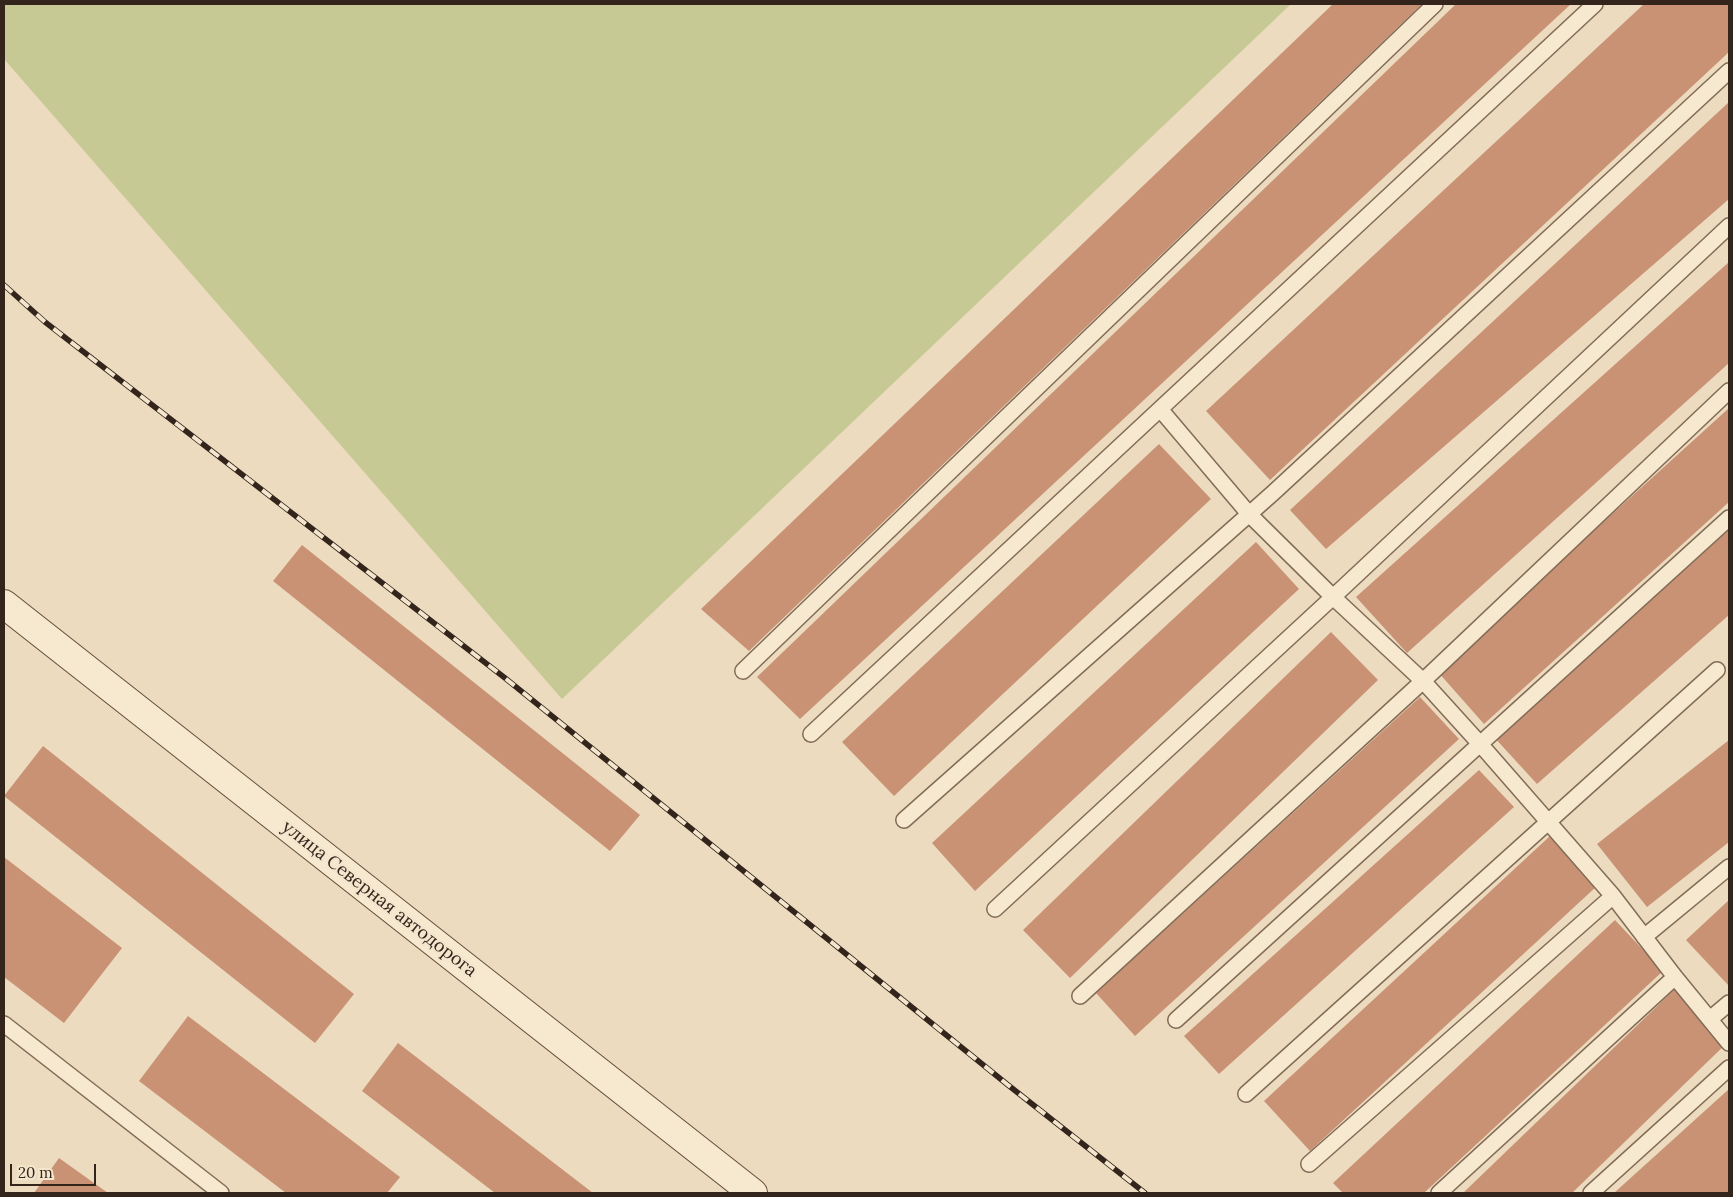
<!DOCTYPE html>
<meta charset="utf-8">
<style>
body{margin:0}
#map{position:relative;width:1733px;height:1197px;overflow:hidden;background:#ecdbbe;font-family:Lora,serif}
canvas{display:block}
.frame{position:absolute;inset:0;border:5px solid #33251c;pointer-events:none}
.scale{position:absolute;left:10px;top:1164px;width:86px;height:22px;box-sizing:border-box;border:2px solid #33251c;border-top:0;padding-left:6px;font-size:15px;line-height:18px;white-space:nowrap;color:#33251c;-webkit-text-stroke:4px #f4e6cd;paint-order:stroke}
</style>
<div id="map">
<canvas width="1733" height="1197"></canvas>
<div class="frame"></div>
<div class="scale">20 m</div>
</div>
<script>
const context = document.querySelector('canvas').getContext('2d');
context.lineJoin = 'round';
function fillPath(path, color) {
  context.fillStyle = color;
  context.fill(path, 'evenodd');
}
function poly(rows) {
  const path = new Path2D();
  for (const r of rows) {
    path.moveTo(r[0], r[1]);
    for (let i = 2; i < r.length; i += 2) path.lineTo(r[i], r[i + 1]);
  }
  return path;
}
function strokePath(path, color, width, dash) {
  context.strokeStyle = color;
  context.lineWidth = width;
  context.lineCap = dash ? 'butt' : 'round';
  context.setLineDash(dash || []);
  context.stroke(path);
}
function write(font, color, halo, rows, align = 'center') {
  context.font = font + ' Lora,serif';
  context.lineWidth = 5;
  context.setLineDash([]);
  context.textBaseline = 'middle';
  context.strokeStyle = halo;
  context.fillStyle = color;
  for (const [text, x, y, turn = 0] of rows) {
    context.save();
    context.translate(x, y);
    context.rotate((+turn || 0) * Math.PI / 180);
    context.textAlign = isNaN(turn) ? turn : align;
    if (halo) context.strokeText(text, 0, 0);
    context.fillText(text, 0, 0);
    context.restore();
  }
}
const green = poly([
 [4,4,1291,4,562,699,4,59]
]);
const building = poly([
 [1333,4,1422,4,749,651,701,609],
 [1456,4,1571,4,800,719,757,677],
 [1644,4,1729,4,1729,52,1270,480,1206,411],
 [1729,102,1729,199,1326,549,1290,510],
 [1729,262,1729,363,1407,653,1356,597],
 [1729,408,1729,502,1484,724,1438,672],
 [1159,444,1211,499,894,796,842,742],
 [1729,528,1729,615,1537,784,1493,736],
 [1256,542,1299,589,975,891,932,843],
 [302,545,640,815,610,851,273,581],
 [1331,632,1378,680,1070,978,1023,930],
 [1420,697,1459,739,1135,1036,1096,993],
 [1729,740,1729,842,1647,907,1597,844],
 [43,746,354,994,315,1043,4,796],
 [1479,770,1514,807,1219,1074,1184,1036],
 [1550,836,1597,886,1310,1151,1264,1101],
 [4,857,122,948,64,1023,4,977],
 [1729,900,1729,986,1686,940],
 [1615,920,1663,971,1424,1193,1343,1193,1333,1183],
 [1677,987,1729,1041,1572,1193,1463,1193],
 [188,1016,400,1177,387,1193,286,1193,139,1081],
 [398,1043,593,1193,495,1193,362,1091],
 [1729,1089,1729,1193,1614,1193],
 [59,1158,108,1193,34,1193]
]);
const lane = poly([
 [1160,409,1249,514,1333,597,1423,681,1481,745,1613,896,1675,977,1729,1043],
 [743,671,1435,4],
 [811,734,1595,4],
 [904,820,1273,493,1729,71],
 [995,909,1333,597,1729,226],
 [1644,937,1729,867],
 [1080,996,1423,681,1729,391],
 [1710,1019,1729,1003],
 [1176,1020,1729,518],
 [4,1024,221,1193],
 [1246,1094,1717,670],
 [1309,1164,1613,896],
 [1439,1193,1675,977],
 [1591,1193,1729,1068]
]);
const secondary = poly([
 [4,604,753,1193]
]);
const rail = poly([
 [4,285,45,322,505,678,1008,1085,1145,1193]
]);
const streetNames = [
 ["улица Северная автодорога",379,899,38]
];
fillPath(green, '#c6c993');
fillPath(building, '#c99275');
strokePath(lane, '#836c57', 18);
strokePath(secondary, '#654d3b', 30);
strokePath(lane, '#f7e9d0', 15);
strokePath(secondary, '#f7e9d0', 28);
strokePath(rail, '#33251c', 5.5);
strokePath(rail, '#f4e6cd', 4, [11]);
write('18px', '#33251c', '#f4e6cd', streetNames);
</script>
